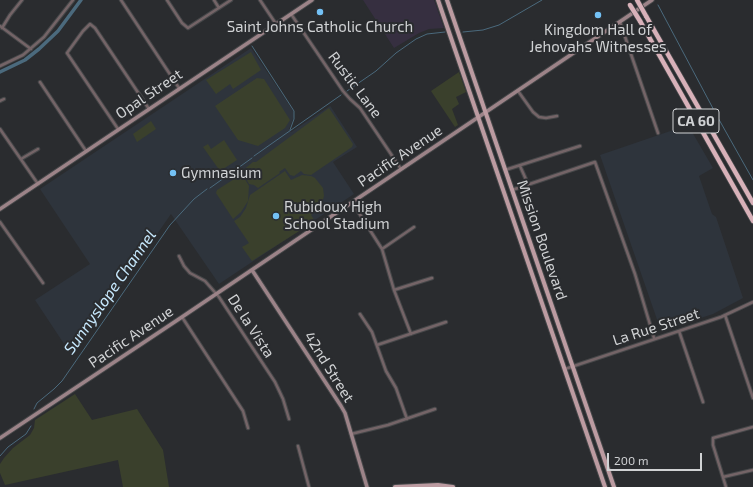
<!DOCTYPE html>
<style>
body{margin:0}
#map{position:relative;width:753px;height:487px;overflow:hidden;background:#2a2c2f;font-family:"Exo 2",sans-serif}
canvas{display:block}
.scale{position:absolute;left:607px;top:453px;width:95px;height:18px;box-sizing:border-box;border:2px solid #d0d2d4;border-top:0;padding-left:5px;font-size:12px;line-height:14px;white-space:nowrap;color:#d0d2d4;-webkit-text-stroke:3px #2a2c2f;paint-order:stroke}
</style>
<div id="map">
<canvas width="753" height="487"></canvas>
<div class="scale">200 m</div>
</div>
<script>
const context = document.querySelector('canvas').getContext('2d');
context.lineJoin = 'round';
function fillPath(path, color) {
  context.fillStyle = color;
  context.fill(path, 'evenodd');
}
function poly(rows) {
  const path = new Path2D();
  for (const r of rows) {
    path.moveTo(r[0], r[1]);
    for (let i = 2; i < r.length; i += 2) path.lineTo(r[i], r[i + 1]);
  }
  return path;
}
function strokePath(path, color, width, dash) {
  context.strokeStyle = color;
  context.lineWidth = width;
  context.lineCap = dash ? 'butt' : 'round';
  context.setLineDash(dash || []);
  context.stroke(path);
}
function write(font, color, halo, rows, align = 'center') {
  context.font = font + ' "Exo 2",sans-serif';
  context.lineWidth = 4;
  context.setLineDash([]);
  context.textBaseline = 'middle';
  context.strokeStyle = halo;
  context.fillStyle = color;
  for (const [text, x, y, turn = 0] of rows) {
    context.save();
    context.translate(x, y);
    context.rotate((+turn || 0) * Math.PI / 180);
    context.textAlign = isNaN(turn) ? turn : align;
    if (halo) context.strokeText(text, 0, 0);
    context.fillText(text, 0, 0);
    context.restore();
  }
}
const commercial = poly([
 [363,0,434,0,444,28,429,29,419,33,394,48]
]);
const built = poly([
 [251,48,294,112,294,117,289,129,291,132,330,106,331,107,357,147,333,162,354,194,219,284,171,214,72,356,35,300,90,264,40,189],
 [688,125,713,168,699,176,712,214,716,217,743,298,713,314,661,331,600,155]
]);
const green = poly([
 [251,52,261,70,233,89,230,84,216,94,206,80],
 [459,72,466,92,456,97,459,104,452,109,458,125,455,127,431,91],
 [257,78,264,79,290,120,285,128,258,146,238,140,215,106],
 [329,108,353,144,352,147,311,175,304,174,301,171,294,176,290,175,285,168,279,172,280,173,258,188,254,185,249,184,242,171,253,162,256,162],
 [151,121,156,129,137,142,133,134],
 [224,140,237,160,220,171,203,147,208,144,211,149],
 [285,171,291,180,302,175,311,176,315,178,323,188,324,196,322,203,318,209,311,215,315,221,252,261,242,247,249,243,234,221,240,217,246,208,250,195],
 [242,174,249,186,248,201,241,212,233,219,216,193,217,190],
 [75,394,92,420,137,409,163,450,169,487,123,487,118,460,5,485,0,473,0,464,4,458,13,448,30,435,34,428,35,420]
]);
const stream = poly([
 [658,5,717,116,753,180],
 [463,32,483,30,499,25,542,0],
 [252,46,294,111,294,119,290,130],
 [347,91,376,71,396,53,416,39,427,34,445,32],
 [254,156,341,95],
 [210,188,252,158],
 [34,409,37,403,54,389,62,381,170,225,194,199,207,189],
 [0,456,8,447,26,434,31,426]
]);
const canal = poly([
 [0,72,25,60,39,49,58,31,81,0]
]);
const street = poly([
 [121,0,179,88],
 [167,0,182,23,188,28,231,0],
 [214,0,219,8],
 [260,0,276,24],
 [291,14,343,91,350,99,360,108,401,169],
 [620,22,658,133],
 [0,26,31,49],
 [2,28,10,15,22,0],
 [0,66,23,55,44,37,73,0],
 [40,82,86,151],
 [518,91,533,112,539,117,546,118,557,116],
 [0,101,4,99],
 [0,129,38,184],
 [118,129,67,53,83,31,90,24,95,28,149,109],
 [21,159,38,149],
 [520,166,528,184],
 [505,170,580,146],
 [512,190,595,162,635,274,654,338],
 [352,202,382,249,394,290,411,334],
 [0,222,43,283],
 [382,249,414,227],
 [179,256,184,266,190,273,205,281,219,297,275,382,283,399,289,419],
 [394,290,432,278],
 [360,314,372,332,386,371,396,388,407,419],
 [725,315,753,398],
 [182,317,243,411,248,428],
 [679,331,703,402],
 [377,345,446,322],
 [565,369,721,317,753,302],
 [351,434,388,425,435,409],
 [298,446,309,487],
 [723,477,753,470],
 [726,487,713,445,713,438,753,427]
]);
const secondary = poly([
 [0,209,312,0],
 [252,270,341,406,345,413,367,487],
 [0,438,182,317,652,0]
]);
const primary = poly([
 [438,0,605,487],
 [447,0,614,487],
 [395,487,438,485,453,487]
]);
const highway = poly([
 [646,16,753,203],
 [640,21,753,221]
]);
const highwayBridge = poly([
 [637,0,646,16],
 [630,5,640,21]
]);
const markers = [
 [320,12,4,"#73c1f5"],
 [598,15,4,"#73c1f5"],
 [173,173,4,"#73c1f5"],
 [276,216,4,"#73c1f5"]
];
const shields = [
 [696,121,46]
];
const shieldNames = [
 ["CA 60",696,121]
];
const poiNames = [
 ["Saint Johns Catholic Church",320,27],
 ["Kingdom Hall of",598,30],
 ["Jehovahs Witnesses",598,47],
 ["Gymnasium",181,173,"left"],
 ["Rubidoux High",284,207,"left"],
 ["School Stadium",284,224,"left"]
];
const streetNames = [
 ["Rustic Lane",355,85,53],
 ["Opal Street",149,94,-34],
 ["Pacific Avenue",400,156,-34],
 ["Mission Boulevard",542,240,71],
 ["De la Vista",251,326,57],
 ["La Rue Street",656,327,-18],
 ["Pacific Avenue",131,337,-34],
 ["42nd Street",329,367,58]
];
const waterNames = [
 ["Sunnyslope Channel",110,292,-55]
];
fillPath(commercial, '#362f40');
fillPath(built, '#2e343c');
fillPath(green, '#3a402c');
strokePath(stream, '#4b6a7d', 1);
strokePath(canal, '#4b6a7d', 3.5);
strokePath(street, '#454749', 4.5);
strokePath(secondary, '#454749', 5.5);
strokePath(primary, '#454749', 6);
strokePath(highway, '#454749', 6);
strokePath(street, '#746467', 2.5);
strokePath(secondary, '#9c8388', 3.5);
strokePath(primary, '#bc9ba1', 4);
strokePath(highway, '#d8b1b9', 4.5);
strokePath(highwayBridge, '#454749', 6, []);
strokePath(highwayBridge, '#d8b1b9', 4.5);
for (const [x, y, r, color] of markers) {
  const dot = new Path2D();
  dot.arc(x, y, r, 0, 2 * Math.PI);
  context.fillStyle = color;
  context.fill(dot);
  strokePath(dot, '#2a2c2f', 1.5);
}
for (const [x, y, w] of shields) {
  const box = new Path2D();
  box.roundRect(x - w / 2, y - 12, w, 24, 3);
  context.fillStyle = '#2a2c2f';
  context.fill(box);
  strokePath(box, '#d0d2d4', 1);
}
write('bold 14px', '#d0d2d4', null, shieldNames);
write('15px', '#d0d2d4', '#2a2c2f', poiNames);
write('15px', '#d0d2d4', '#2a2c2f', streetNames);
write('italic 16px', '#c7e9fe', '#2a2c2f', waterNames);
</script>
